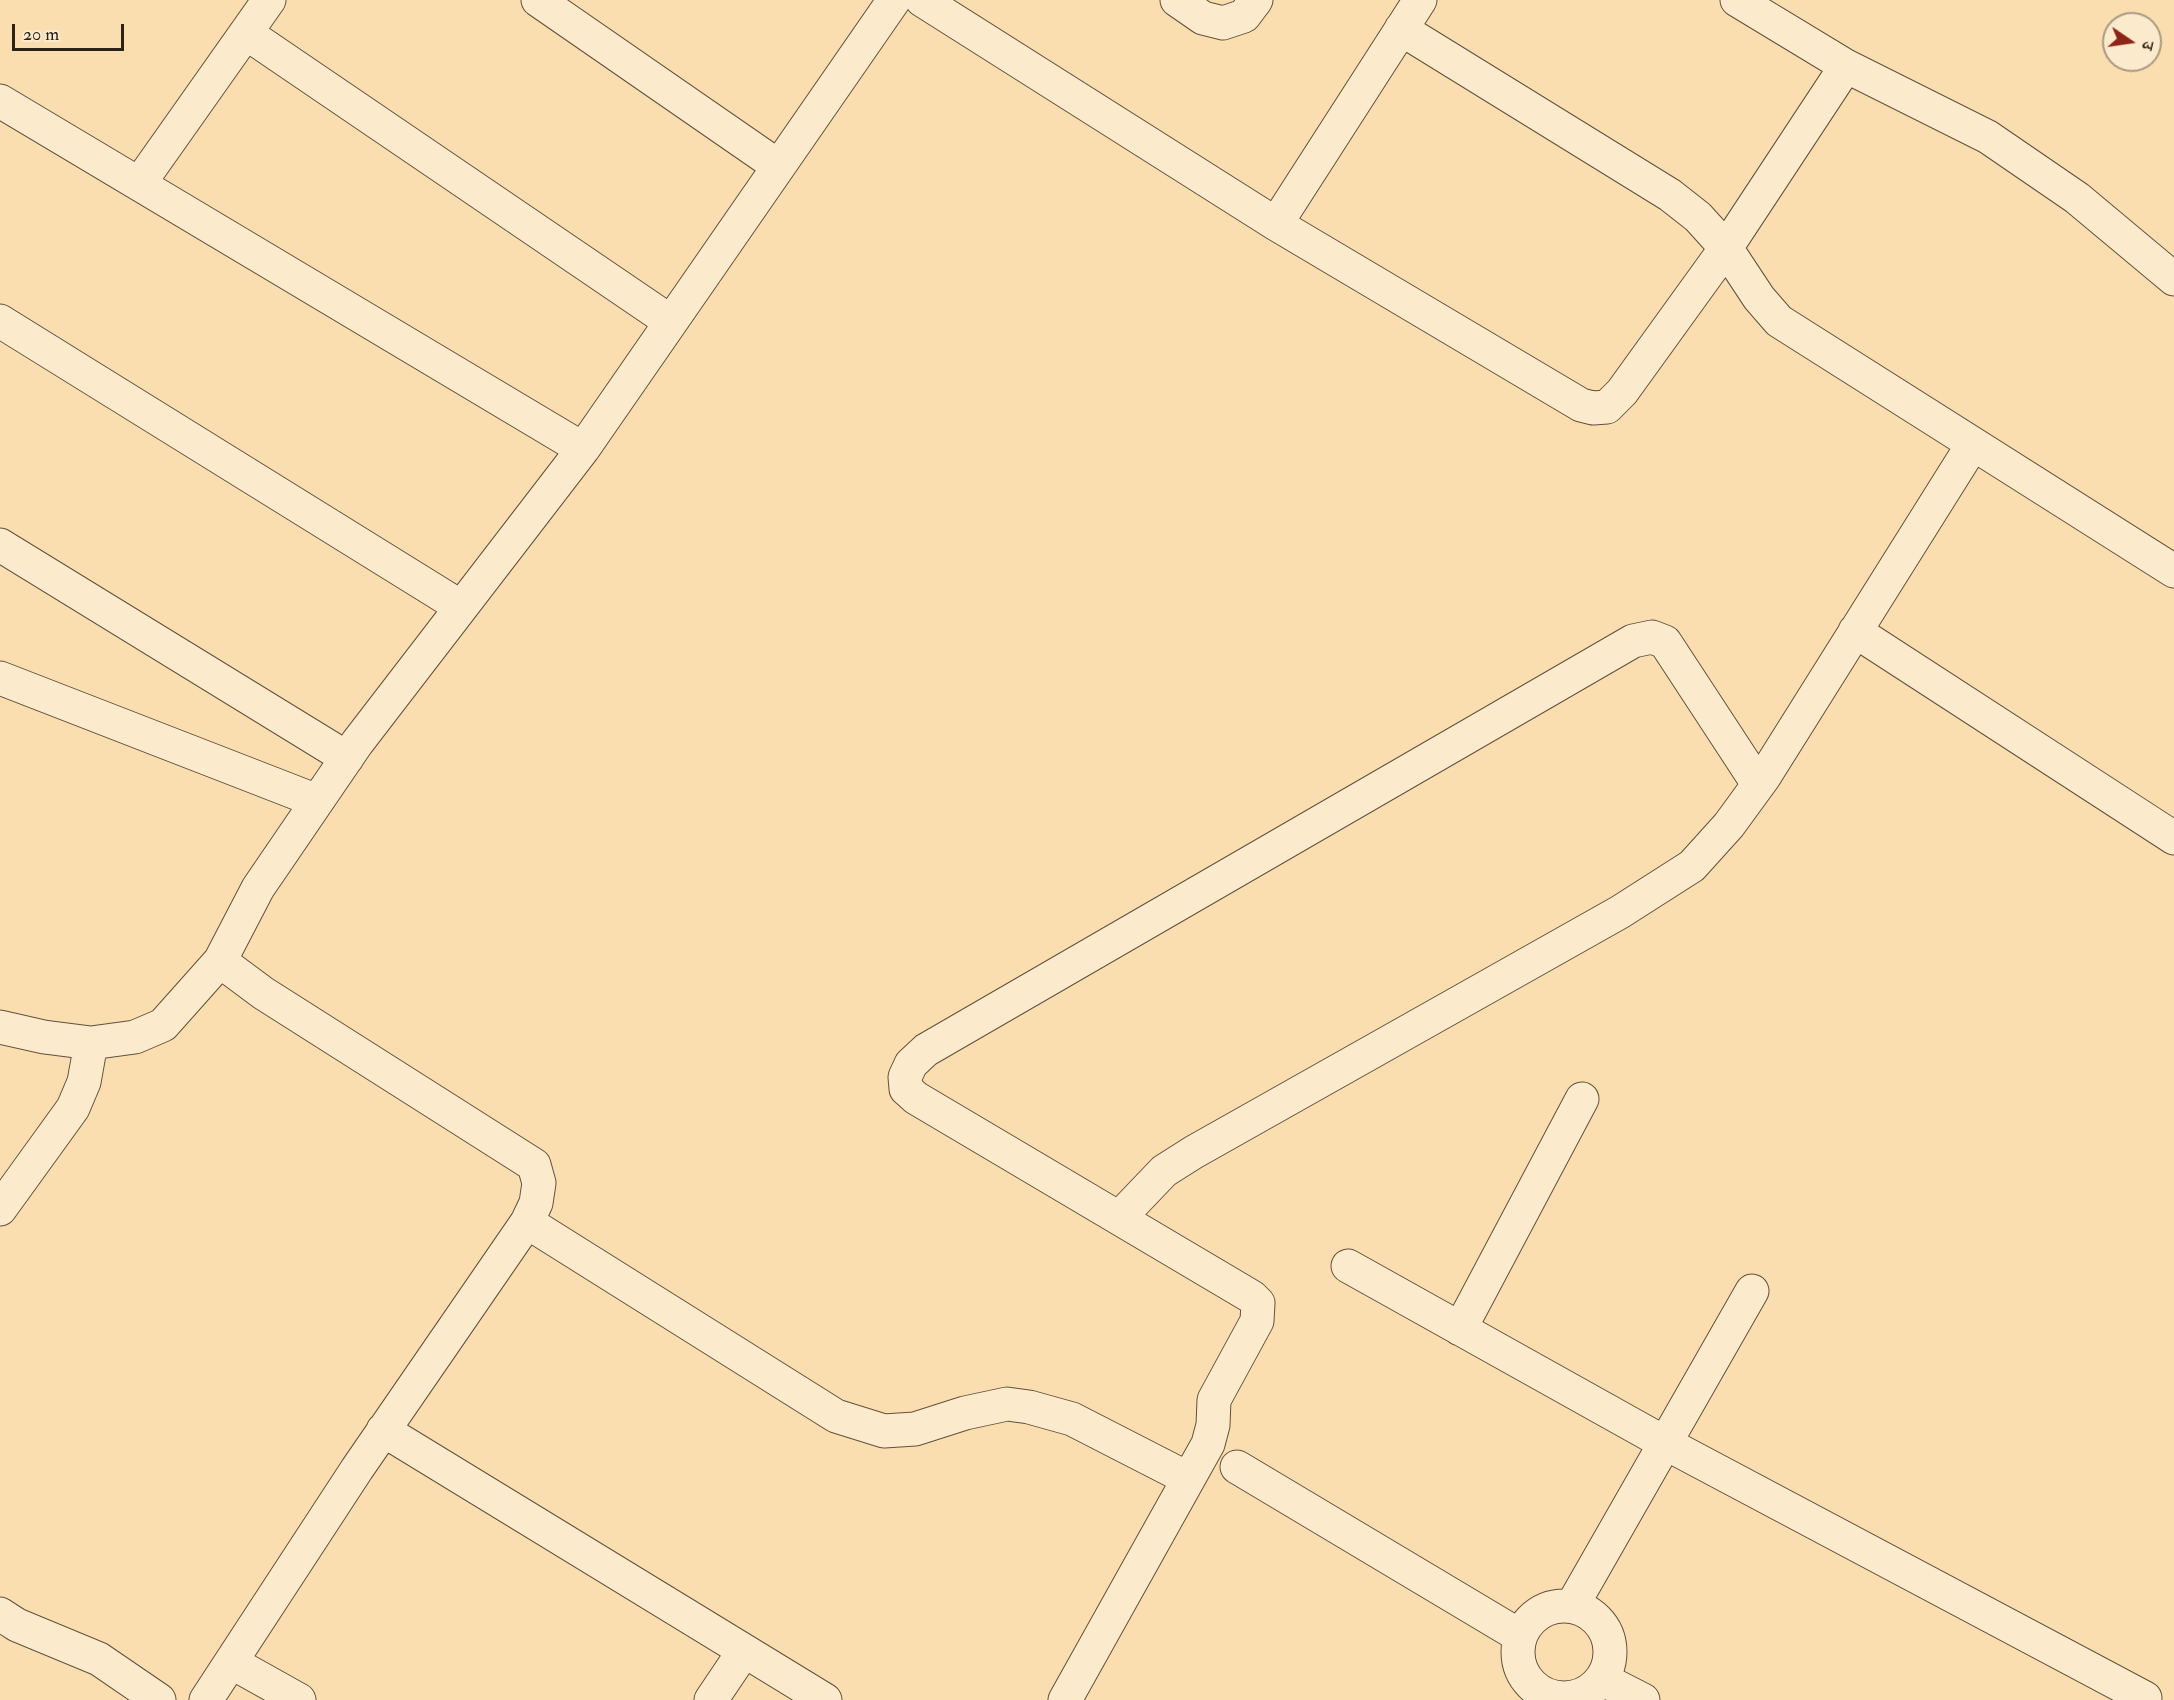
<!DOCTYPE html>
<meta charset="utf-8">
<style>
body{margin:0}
#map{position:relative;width:2174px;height:1700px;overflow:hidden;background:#fbdeb0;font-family:"IM FELL Double Pica","Noto Serif Devanagari",serif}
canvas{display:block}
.north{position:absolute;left:2102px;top:12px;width:60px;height:60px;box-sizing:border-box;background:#fceacc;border:2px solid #a99a84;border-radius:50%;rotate:103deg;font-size:16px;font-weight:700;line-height:24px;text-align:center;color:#2d2217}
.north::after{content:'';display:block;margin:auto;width:21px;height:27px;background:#8f2418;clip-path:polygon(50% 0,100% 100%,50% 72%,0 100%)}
.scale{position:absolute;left:12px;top:24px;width:112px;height:27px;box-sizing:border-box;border:3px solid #2d2217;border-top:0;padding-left:8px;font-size:18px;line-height:21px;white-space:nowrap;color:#2d2217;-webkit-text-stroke:4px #fceacc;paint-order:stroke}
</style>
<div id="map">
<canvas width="2174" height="1700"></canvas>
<div class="north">उ</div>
<div class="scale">20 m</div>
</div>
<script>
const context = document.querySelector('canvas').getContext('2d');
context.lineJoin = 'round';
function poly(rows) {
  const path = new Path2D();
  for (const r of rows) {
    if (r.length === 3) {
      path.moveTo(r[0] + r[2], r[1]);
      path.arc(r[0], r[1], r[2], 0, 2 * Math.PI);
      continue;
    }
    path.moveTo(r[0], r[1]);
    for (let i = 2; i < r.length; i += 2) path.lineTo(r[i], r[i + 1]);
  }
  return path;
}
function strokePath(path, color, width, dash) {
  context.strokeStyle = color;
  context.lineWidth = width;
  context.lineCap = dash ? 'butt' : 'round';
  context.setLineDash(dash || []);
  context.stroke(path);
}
const minor = poly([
 [538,0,778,166],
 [922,0,1276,224,1581,405,1593,408,1607,407,1622,392,1726,248,1846,66],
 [1177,0,1203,18,1223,23,1244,16,1256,0],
 [1737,0,1846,66,1988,137,2077,198,2174,279],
 [1401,29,1670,195,1698,217,1726,248,1759,298,1779,321,2174,571],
 [246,33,671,322],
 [0,101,583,449],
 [139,184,269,0],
 [1276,224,1420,0],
 [0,321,461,607],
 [0,545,347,758],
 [1855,631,2174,838],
 [0,678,317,801],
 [0,1027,44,1037,91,1043,135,1037,163,1025,220,961],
 [0,1209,73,1108,84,1082,91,1043],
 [1119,1218,1164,1171,1194,1152,1620,912,1692,866,1729,825,1764,777,1973,444],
 [527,1222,836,1416,884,1431,915,1429,965,1413,1007,1404,1029,1407,1072,1419,1187,1478],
 [1348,1266,1665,1443,2145,1698],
 [1460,1329,1582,1099],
 [383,1430,825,1700],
 [1237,1467,1520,1636],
 [1564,1652,46],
 [1572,1606,1752,1291],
 [0,1614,17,1625,99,1659,159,1700],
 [231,1662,299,1700],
 [1602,1679,1643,1700],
 [206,1700,357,1469,527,1222,536,1203,539,1183,534,1165,263,993,220,961,258,888,357,743,583,449,894,0],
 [711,1700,744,1651],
 [1065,1700,1208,1444,1213,1425,1214,1400,1257,1321,1258,1303,1252,1297,916,1098,906,1089,905,1077,911,1064,926,1050,1633,641,1652,637,1665,642,1758,784]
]);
strokePath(minor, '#60513d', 35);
strokePath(minor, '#fceacc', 33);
</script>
